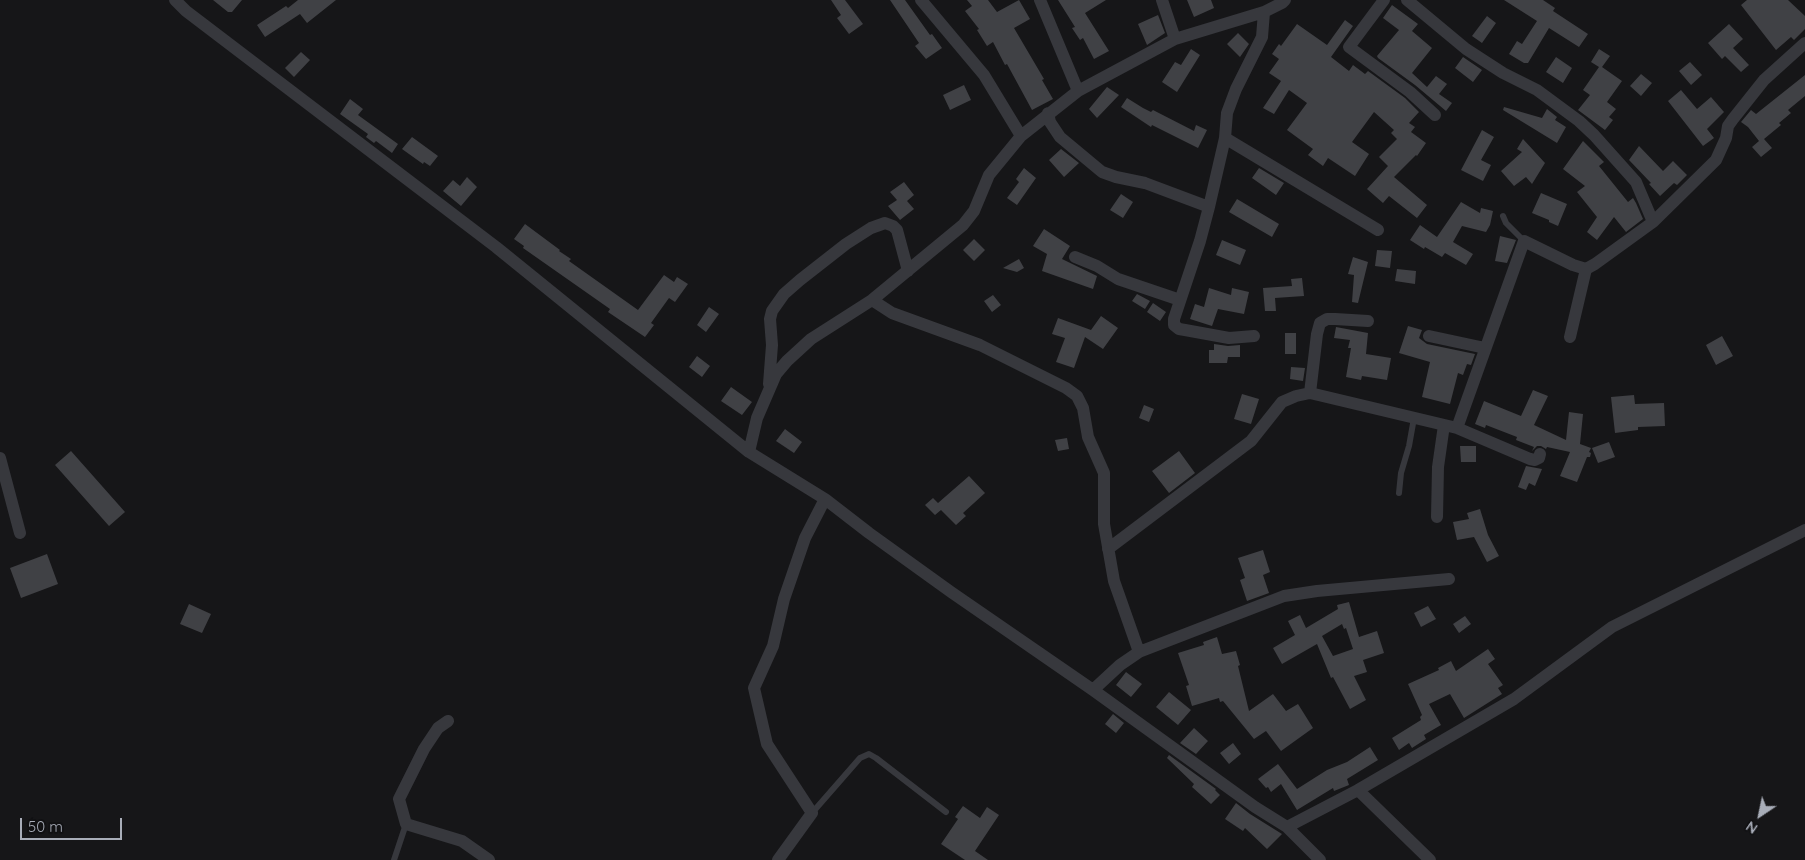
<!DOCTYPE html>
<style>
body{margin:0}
#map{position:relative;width:1805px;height:860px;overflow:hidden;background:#161618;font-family:Quicksand,sans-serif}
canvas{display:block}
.north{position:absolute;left:1735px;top:790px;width:50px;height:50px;-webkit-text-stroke:4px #111113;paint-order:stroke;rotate:214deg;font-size:14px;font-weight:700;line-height:20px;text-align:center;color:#a8adb8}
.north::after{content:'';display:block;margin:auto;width:18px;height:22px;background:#a8adb8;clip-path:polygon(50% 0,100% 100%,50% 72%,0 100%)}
.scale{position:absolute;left:20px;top:818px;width:102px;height:22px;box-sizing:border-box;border:2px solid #a8adb8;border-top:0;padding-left:6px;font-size:15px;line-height:18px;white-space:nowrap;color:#a8adb8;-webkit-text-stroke:4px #111113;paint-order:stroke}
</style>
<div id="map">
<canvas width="1805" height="860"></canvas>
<div class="north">N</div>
<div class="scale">50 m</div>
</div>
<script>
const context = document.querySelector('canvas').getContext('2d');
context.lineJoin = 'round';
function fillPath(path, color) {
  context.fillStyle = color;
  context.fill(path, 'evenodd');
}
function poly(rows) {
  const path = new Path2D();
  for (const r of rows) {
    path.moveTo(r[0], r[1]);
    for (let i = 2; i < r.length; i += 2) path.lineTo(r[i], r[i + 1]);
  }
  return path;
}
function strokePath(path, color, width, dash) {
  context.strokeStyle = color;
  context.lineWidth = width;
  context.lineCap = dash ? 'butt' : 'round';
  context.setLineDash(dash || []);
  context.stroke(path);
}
const building = poly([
 [213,0,242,0,232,12,228,12],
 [298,0,336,0,307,23,300,14,265,37,257,25,286,6,288,8],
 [831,0,845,0,863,24,849,34,837,18,841,15],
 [890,0,905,0,930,35,932,34,942,48,926,59,915,46,919,43],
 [967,0,988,0,997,12,1019,0,1030,19,1014,28,1044,79,1042,80,1053,99,1032,110,1007,64,1005,65,993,42,987,46,977,30,979,29,965,11,972,6],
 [1058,0,1106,0,1085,13,1109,51,1094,59,1083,38,1080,40,1072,28,1075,27],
 [1187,0,1211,0,1214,8,1194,17],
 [1504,0,1543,0,1555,8,1553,11,1588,34,1579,47,1549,28,1528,63,1524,63,1509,54,1517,41,1522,44,1537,21],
 [1747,0,1788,0,1805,16,1805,29,1794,40,1791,37,1776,50,1741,5],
 [1392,5,1418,24,1412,31,1432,48,1412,73,1427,87,1436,76,1447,84,1439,94,1452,103,1446,111,1415,85,1378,58,1377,56,1399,30,1383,18],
 [1158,15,1165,33,1147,45,1138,24],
 [1487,16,1496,23,1482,43,1472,36],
 [1345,20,1353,26,1331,57,1349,71,1353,65,1365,74,1368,71,1405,98,1419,112,1409,123,1415,127,1411,132,1426,143,1417,156,1416,155,1394,177,1427,205,1417,218,1389,196,1383,203,1367,189,1388,166,1379,157,1397,139,1391,133,1394,130,1374,112,1352,142,1369,154,1355,176,1328,158,1323,166,1308,155,1313,149,1287,130,1307,103,1289,90,1274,114,1263,108,1281,81,1269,73,1279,59,1272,54,1279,44,1281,46,1297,24,1327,45],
 [1729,24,1743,39,1733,48,1749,65,1741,72,1725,56,1722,59,1708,43],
 [1238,33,1249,44,1240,57,1227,44],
 [1191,49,1200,55,1177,92,1162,82,1175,62,1181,65],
 [1599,49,1610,56,1602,67,1622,81,1607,102,1616,109,1609,117,1613,120,1605,130,1578,110,1590,95,1583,90,1599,67,1591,62],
 [301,52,310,60,294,77,285,68],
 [1463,57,1482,70,1473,82,1455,68],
 [1556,57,1572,68,1563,83,1546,72],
 [1690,62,1702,75,1691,85,1679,71],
 [1641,74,1652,83,1641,96,1630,86],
 [1805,75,1805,96,1788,110,1791,113,1779,123,1781,125,1764,139,1772,148,1761,157,1752,147,1759,141,1748,127,1741,122,1751,110,1756,114],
 [964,85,971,100,950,110,943,95],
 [1107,87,1119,95,1097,118,1089,109],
 [1681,90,1697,109,1711,97,1724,112,1707,129,1714,138,1703,146,1668,101],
 [1127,98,1143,108,1151,112,1153,110,1194,131,1196,125,1207,130,1198,148,1152,125,1151,127,1121,107],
 [350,99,363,109,358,115,398,144,392,153,376,141,374,143,366,137,368,134,340,114],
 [1504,107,1542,118,1547,109,1557,117,1555,120,1566,127,1557,143,1503,110],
 [1482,130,1494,137,1481,160,1491,165,1483,181,1461,170],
 [412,137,438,156,430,166,424,162,423,164,402,149],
 [1523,139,1545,163,1532,184,1526,177,1514,186,1501,171,1522,152,1517,149],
 [1583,141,1604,162,1599,166,1628,202,1633,198,1636,203,1643,219,1626,232,1614,217,1597,240,1587,232,1597,217,1577,192,1585,186,1563,169],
 [1639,146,1663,171,1673,161,1687,175,1677,185,1674,183,1660,196,1649,184,1651,183,1629,160],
 [1061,149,1079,163,1064,177,1049,160],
 [1024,168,1036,178,1017,205,1007,198,1019,182,1016,179],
 [1259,168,1284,183,1276,195,1252,178],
 [467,177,477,187,461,206,443,191,453,180,460,186],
 [904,182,914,195,907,201,914,209,900,220,888,206,897,200,890,192],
 [1541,193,1567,204,1558,226,1549,222,1549,220,1532,213],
 [1121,194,1133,202,1123,218,1110,210],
 [1237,199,1279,224,1272,237,1229,212],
 [1461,202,1480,213,1481,208,1493,211,1490,225,1486,232,1462,226,1453,242,1473,254,1466,265,1445,253,1442,257,1425,247,1424,249,1410,240,1420,225,1437,237],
 [525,224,560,250,559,251,571,259,569,261,638,310,664,275,674,282,677,277,688,284,675,302,669,298,651,323,654,325,645,337,608,312,610,309,523,248,524,246,514,239],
 [1044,229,1070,246,1062,259,1097,276,1093,289,1042,271,1047,254,1033,246],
 [1500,236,1516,240,1507,263,1495,261],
 [974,239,985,250,974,261,963,250],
 [1222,240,1246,250,1240,265,1216,255],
 [1377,250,1392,251,1390,268,1375,266],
 [1353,257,1368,262,1358,303,1352,302,1354,275,1348,274],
 [1019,259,1024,268,1017,272,1003,268],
 [1397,269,1416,271,1415,284,1395,281],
 [1302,278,1304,296,1275,298,1276,311,1265,311,1263,288,1292,286,1291,279],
 [1209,288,1231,295,1232,288,1249,292,1244,314,1218,309,1212,326,1190,319,1195,304,1204,307],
 [1137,294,1150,301,1145,309,1132,301],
 [993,295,1001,305,992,312,984,301],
 [1153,303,1166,312,1160,321,1147,312],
 [709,307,719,314,706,332,697,325],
 [1101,316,1118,328,1103,349,1085,337,1074,368,1056,362,1065,338,1052,334,1058,318,1091,330],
 [1408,326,1422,330,1419,338,1427,344,1475,354,1471,365,1467,364,1463,375,1458,373,1450,404,1422,397,1430,362,1399,353],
 [1336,327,1368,333,1366,354,1391,358,1387,380,1362,376,1361,380,1346,377,1351,348,1348,348,1350,340,1334,338],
 [1285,333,1296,333,1296,354,1285,354],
 [1722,336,1733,356,1716,365,1706,345],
 [1214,344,1228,346,1240,345,1240,357,1228,357,1227,363,1209,363,1209,350,1214,350],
 [697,356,710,366,702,377,689,367],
 [1291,367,1305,368,1303,381,1290,379],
 [731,387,752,402,742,415,721,401],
 [1533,390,1548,396,1534,425,1566,440,1569,412,1583,414,1580,444,1591,448,1589,452,1591,453,1590,457,1587,457,1577,482,1560,476,1570,452,1547,447,1546,449,1541,446,1537,446,1532,451,1534,447,1516,440,1517,437,1486,425,1485,428,1475,424,1484,401,1521,416],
 [1242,394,1259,399,1251,424,1234,419],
 [1634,395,1635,404,1664,403,1665,426,1638,427,1638,430,1615,433,1611,397],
 [1144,405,1154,409,1149,422,1139,418],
 [785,429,802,442,794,453,776,441],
 [1067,438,1069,449,1058,451,1055,440],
 [1609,442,1615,457,1598,463,1592,448],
 [1460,446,1476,446,1476,462,1461,462],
 [71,451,125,512,109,526,55,465],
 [1179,451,1195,473,1169,493,1152,471],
 [1526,466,1542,469,1535,486,1529,483,1526,490,1518,487],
 [969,476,985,493,963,513,966,516,956,525,941,510,935,515,925,505,933,498,938,503],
 [1480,509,1488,535,1499,556,1487,562,1474,537,1457,540,1453,522,1469,519,1467,513],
 [1263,550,1270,572,1263,575,1269,593,1247,601,1240,580,1245,578,1238,558],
 [47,554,58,584,21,598,10,568],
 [1349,602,1359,637,1377,631,1384,653,1363,660,1367,672,1354,676,1366,700,1350,709,1333,677,1331,678,1317,644,1282,664,1273,648,1295,635,1288,621,1300,615,1306,628,1338,609,1337,605],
 [1342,624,1344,629,1346,628,1353,649,1333,656,1322,636],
 [189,604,211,614,202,633,180,624],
 [1428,606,1436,619,1421,627,1414,613],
 [1465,616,1471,624,1459,633,1453,624],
 [1217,637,1222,654,1236,651,1240,665,1238,666,1249,711,1273,694,1286,711,1298,704,1313,728,1281,751,1266,731,1254,739,1223,701,1220,702,1219,698,1192,706,1186,686,1189,685,1178,653,1204,645,1203,642],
 [1488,649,1495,659,1488,664,1503,685,1498,688,1502,694,1464,718,1450,694,1429,704,1441,725,1424,735,1426,739,1412,748,1409,743,1399,750,1392,738,1421,720,1420,717,1422,715,1408,684,1439,670,1438,668,1451,661,1456,671],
 [1126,672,1142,684,1131,697,1116,685],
 [1169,692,1191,710,1178,725,1156,707],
 [1113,714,1124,723,1116,733,1105,724],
 [1194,728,1208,741,1196,754,1180,743],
 [1233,743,1241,754,1229,764,1220,753],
 [1370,747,1378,760,1347,779,1349,785,1334,791,1333,788,1297,810,1281,784,1271,792,1268,787,1266,788,1258,779,1278,764,1297,789,1327,770,1347,762],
 [1169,755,1216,789,1215,790,1220,795,1211,804,1192,787,1194,784,1167,758],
 [1236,803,1250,814,1282,834,1267,849,1245,828,1243,831,1225,819],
 [963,806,980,818,987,807,999,815,975,851,988,860,965,860,941,844,958,819,955,817]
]);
const service = poly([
 [1503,216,1506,223,1524,241],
 [1399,493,1401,473,1409,446,1414,418],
 [812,813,860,758,869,754,876,758,946,812],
 [394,860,406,824]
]);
const minor = poly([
 [175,0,186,11,496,247,749,452,825,499,869,533,951,592,1093,690,1255,807,1287,827,1320,860],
 [921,0,984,75,1021,136],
 [1040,0,1078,91],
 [1162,0,1175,39],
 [1384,0,1349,47,1410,92,1435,115],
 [1407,0,1466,49,1503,73,1537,90,1579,121,1594,135,1636,182,1653,222],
 [1048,113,1050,122,1060,137,1102,172,1116,177,1145,183,1209,207],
 [1225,138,1378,230],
 [1075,257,1097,266,1118,279,1180,300],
 [872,300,892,313,980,345,1066,388,1077,396,1083,408,1088,437,1104,473,1104,524,1114,581,1139,652],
 [1254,336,1229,338,1185,330,1179,329,1174,325,1174,319,1200,241,1209,207,1225,138,1227,113,1236,89,1262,37,1264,12],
 [1429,336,1485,348],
 [1570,337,1586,269],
 [769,384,772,345,770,319,772,311,784,294,800,280,846,244,871,228,885,223,893,226,897,230,908,271],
 [1310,393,1317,334,1320,323,1327,319,1335,319,1368,321],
 [1457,428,1530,459,1535,460,1539,458,1540,454],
 [749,452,757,418,776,374,787,361,811,339,872,300,963,225,974,211,989,175,1021,136,1078,91,1175,39,1264,12,1282,3,1285,0],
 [0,458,20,533],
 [1437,517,1438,467,1444,425],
 [1108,549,1251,441,1282,402,1296,396,1310,393,1457,428,1524,241,1573,265,1586,269,1595,264,1653,222,1716,160,1726,138,1728,126,1733,119,1764,80,1805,43],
 [1093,690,1120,665,1139,652,1284,596,1317,591,1449,579],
 [448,721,438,728,424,749,399,799,406,824,462,841,489,860],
 [1358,790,1430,860],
 [1287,827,1358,790,1514,699,1612,627,1805,530],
 [778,860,812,813,767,744,754,688,773,646,784,599,805,538,825,499]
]);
fillPath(building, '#404145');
strokePath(service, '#37383d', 6);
strokePath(minor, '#37383d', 12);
</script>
